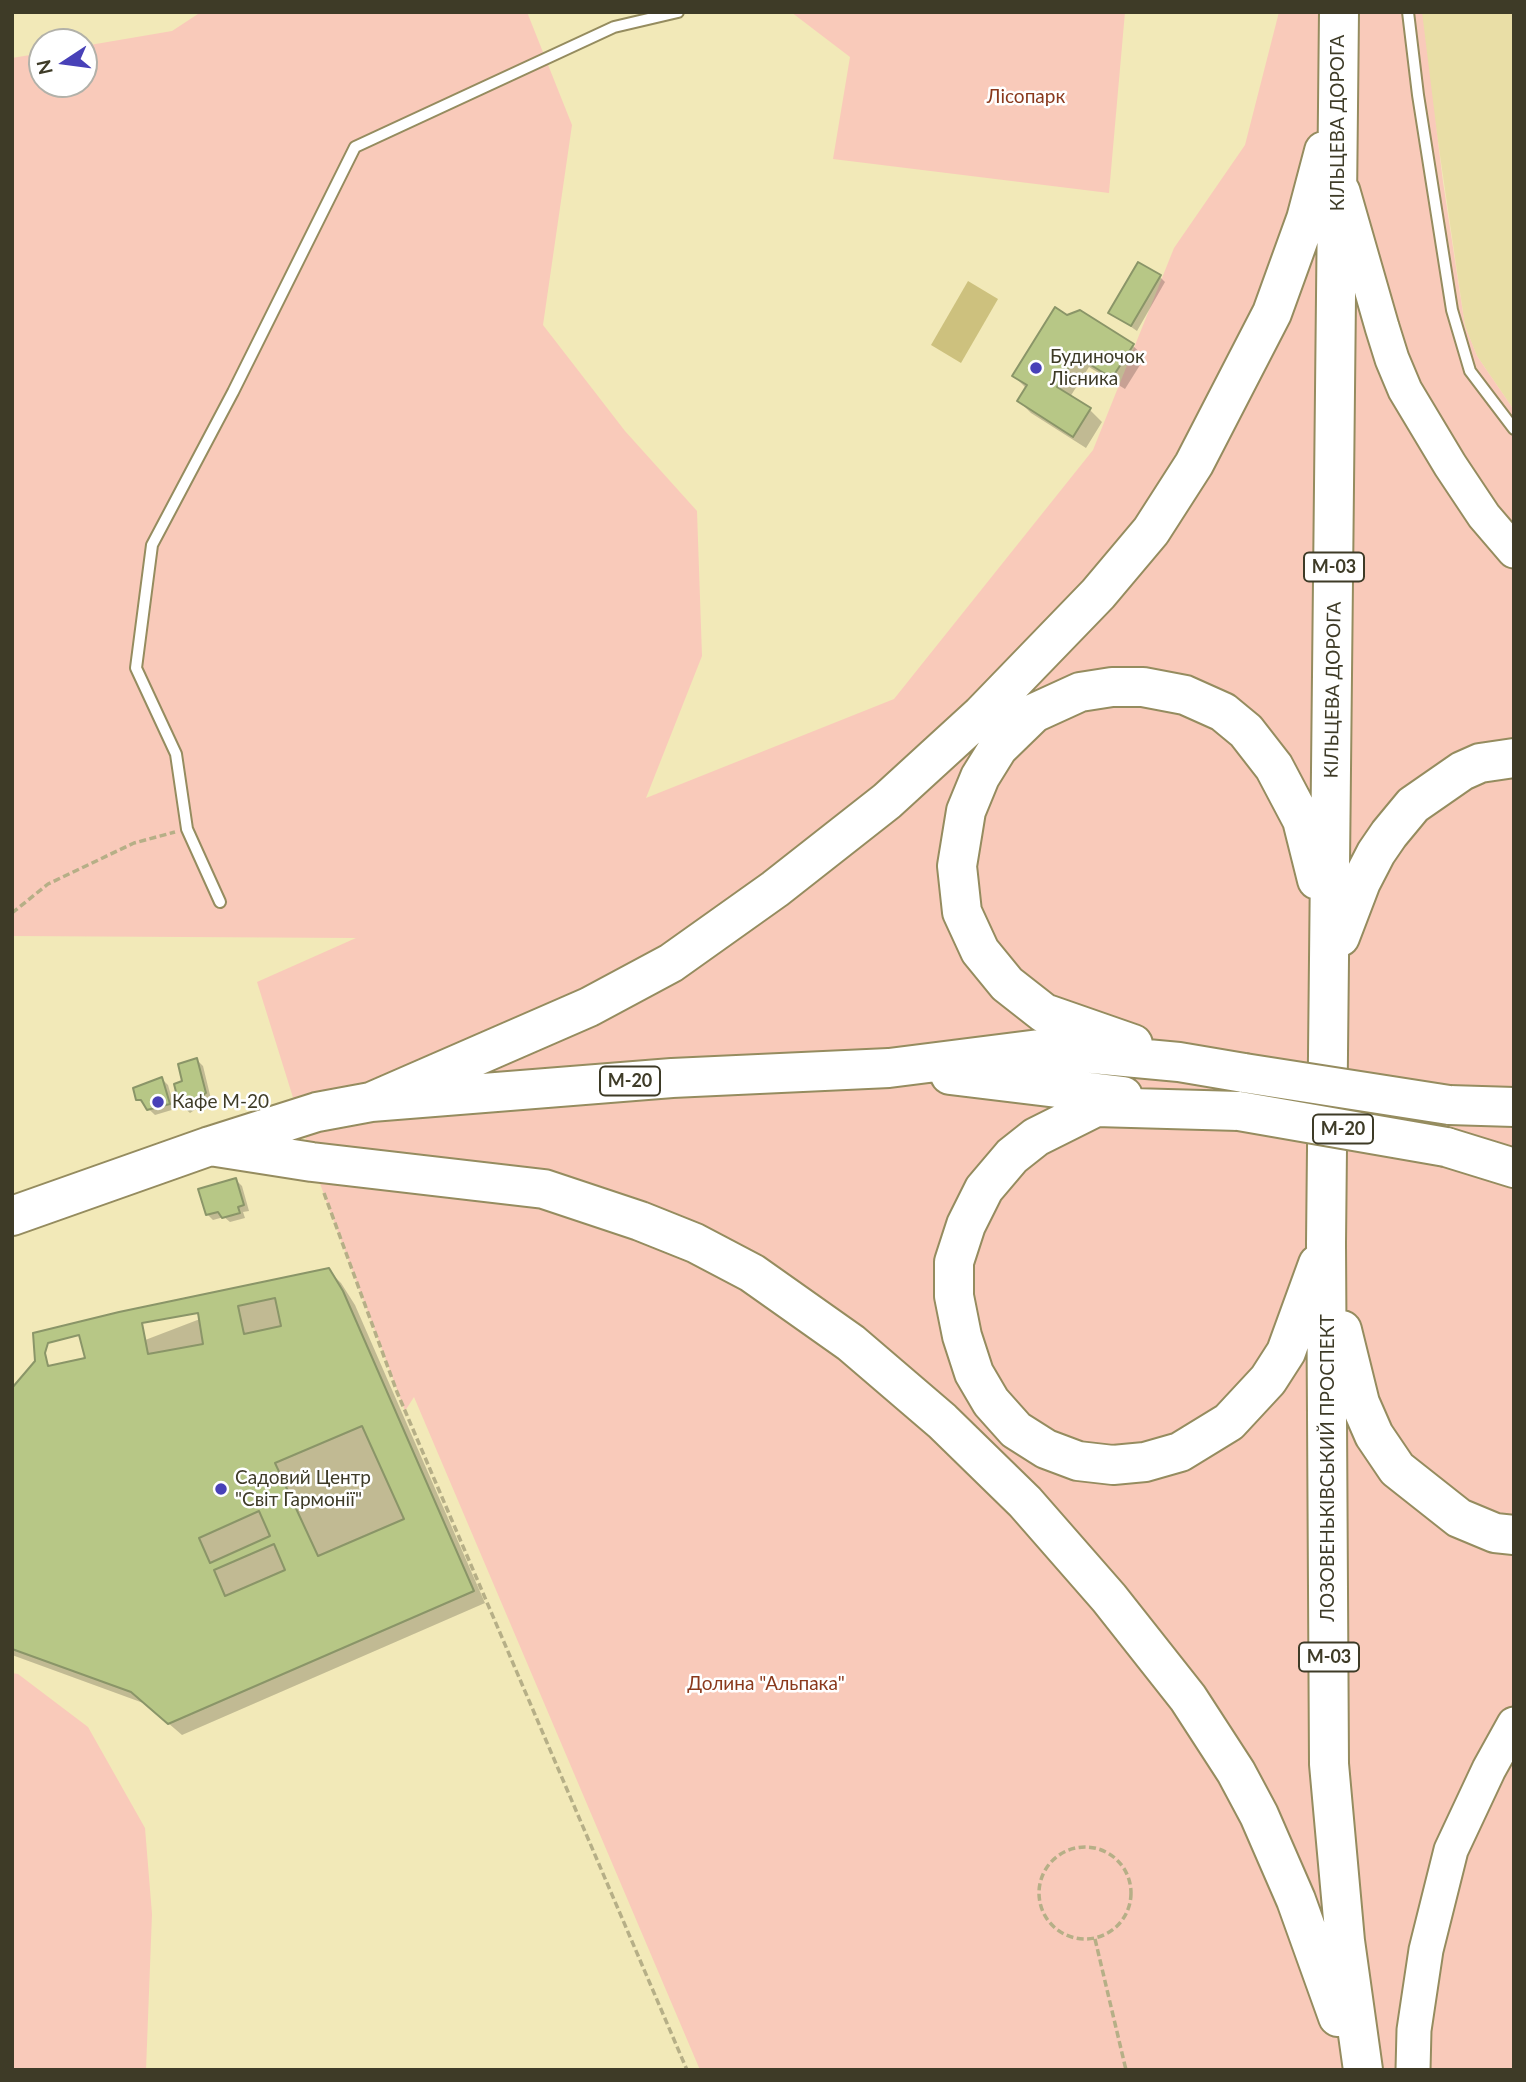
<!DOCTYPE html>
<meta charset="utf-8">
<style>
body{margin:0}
#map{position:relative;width:1526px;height:2082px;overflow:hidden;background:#f2e9b8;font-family:Lato,sans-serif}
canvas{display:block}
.frame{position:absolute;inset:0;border:14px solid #3e3b27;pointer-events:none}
.north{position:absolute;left:28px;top:28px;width:70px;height:70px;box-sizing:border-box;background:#fff;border:2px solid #b2b1a9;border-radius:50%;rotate:257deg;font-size:19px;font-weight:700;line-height:28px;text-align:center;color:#3e3b27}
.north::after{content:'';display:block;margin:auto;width:24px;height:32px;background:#4841b8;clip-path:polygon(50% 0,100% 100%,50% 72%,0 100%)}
</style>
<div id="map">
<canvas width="1526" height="2082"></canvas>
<div class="frame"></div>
<div class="north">N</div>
</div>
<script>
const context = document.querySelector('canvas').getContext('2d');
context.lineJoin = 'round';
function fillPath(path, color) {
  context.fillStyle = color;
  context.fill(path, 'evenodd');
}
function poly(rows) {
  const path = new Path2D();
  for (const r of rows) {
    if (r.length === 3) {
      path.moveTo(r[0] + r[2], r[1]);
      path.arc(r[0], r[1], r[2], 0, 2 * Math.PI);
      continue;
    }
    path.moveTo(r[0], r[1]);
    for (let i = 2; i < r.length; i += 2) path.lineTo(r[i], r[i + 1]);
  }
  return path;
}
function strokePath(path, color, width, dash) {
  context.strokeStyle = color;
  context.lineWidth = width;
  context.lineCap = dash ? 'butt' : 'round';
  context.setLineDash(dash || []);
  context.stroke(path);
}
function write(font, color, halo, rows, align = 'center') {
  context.font = font + ' Lato,sans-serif';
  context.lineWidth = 5;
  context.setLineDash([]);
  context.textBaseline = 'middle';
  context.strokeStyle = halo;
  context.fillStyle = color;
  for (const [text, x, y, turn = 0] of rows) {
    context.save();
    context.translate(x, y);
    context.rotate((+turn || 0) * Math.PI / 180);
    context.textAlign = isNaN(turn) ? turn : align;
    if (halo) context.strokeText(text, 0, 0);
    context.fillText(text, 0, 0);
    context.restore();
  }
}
const built = poly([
 [1419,12,1514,12,1514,410,1477,356,1465,326]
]);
const green = poly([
 [201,12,527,12,572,125,543,325,625,431,697,511,702,656,646,798,894,699,1093,450,1174,248,1245,145,1279,12,1422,12,1443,182,1465,326,1477,356,1514,410,1514,2070,700,2070,414,1397,405,1411,319,1181,257,982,356,938,12,936,12,58,42,53,42,84,84,84,84,46,172,31],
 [791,12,1125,12,1109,193,833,159,850,57],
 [12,1673,18,1674,88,1727,145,1828,152,1914,146,2070,12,2070]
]);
const water = poly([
 [968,281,998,299,961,363,931,345]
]);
const shadow = poly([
 [1160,277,1165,282,1137,331,1111,313],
 [1067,317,1132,345,1145,357,1125,389,1089,367,1070,397,1090,410,1102,422,1086,448,1031,413,1019,401,1027,389,1014,376],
 [197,1060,203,1066,211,1099,190,1113,180,1104,184,1082],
 [162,1079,168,1085,175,1109,155,1115,138,1099],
 [236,1180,242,1186,249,1211,243,1212,245,1218,230,1222,224,1217,213,1220,207,1214],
 [328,1270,341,1283,355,1305,485,1603,182,1735,146,1704,12,1655,12,1391]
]);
const building = poly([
 [1138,262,1161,275,1131,326,1108,313,1138,262],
 [1055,307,1067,315,1080,310,1134,344,1112,378,1076,356,1057,387,1091,408,1073,437,1017,401,1027,385,1012,376,1055,307],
 [197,1058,206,1093,183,1109,179,1104,174,1084,182,1081,178,1064,197,1058],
 [162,1077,170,1104,147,1110,141,1100,136,1100,133,1088,162,1077],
 [236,1178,244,1205,238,1207,240,1213,222,1218,218,1212,206,1215,198,1189,236,1178],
 [329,1268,343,1291,474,1591,168,1724,131,1692,12,1649,12,1388,35,1361,33,1333,119,1312,329,1268],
 [275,1298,281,1326,244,1334,238,1306,275,1298],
 [198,1313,203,1344,148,1354,142,1323,198,1313],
 [79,1335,85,1358,48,1366,45,1353,48,1343,79,1335],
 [362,1426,404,1519,318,1556,275,1463,362,1426],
 [259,1511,270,1536,210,1563,199,1538,259,1511],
 [274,1544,285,1570,225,1596,214,1570,274,1544]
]);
const path = poly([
 [12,913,48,884,134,843,175,832],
 [324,1193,397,1392,687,2070],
 [1085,1893,46],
 [1095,1939,1126,2070]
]);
const lane = poly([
 [1408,12,1418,95,1452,310,1470,371,1514,429],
 [220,902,187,829,176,754,136,668,152,545,233,392,355,147,614,27,678,12]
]);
const primary = poly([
 [1343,191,1382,327,1392,359,1405,390,1450,465,1484,516,1514,551],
 [1413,2070,1414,2030,1426,1950,1451,1850,1489,1769,1514,1724]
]);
const highway = poly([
 [1339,12,1326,1242,1329,1764,1345,1941,1363,2070],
 [1340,937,1361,882,1376,853,1389,834,1413,805,1462,771,1480,763,1514,758],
 [1133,1044,1044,1013,1007,984,980,951,962,912,957,866,966,811,980,777,998,748,1034,713,1080,692,1112,687,1143,687,1185,695,1223,712,1246,731,1274,767,1302,820,1317,880],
 [950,1075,1123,1096],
 [371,1102,589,1007,671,963,775,889,887,801,981,715,1098,594,1151,531,1194,464,1272,313,1306,219,1324,151],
 [1449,1105,1514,1107],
 [1239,1111,1096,1107,1036,1137,1012,1156,984,1189,966,1225,954,1262,954,1296,962,1336,974,1373,991,1402,1016,1430,1046,1449,1078,1461,1113,1465,1145,1462,1180,1452,1229,1422,1268,1380,1286,1352,1318,1264],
 [210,1146,312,1162,544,1189,640,1221,695,1243,752,1273,851,1343,942,1421,1025,1502,1109,1598,1188,1698,1236,1772,1259,1815,1296,1900,1338,2017],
 [1446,1147,1514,1168],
 [12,1216,210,1146,317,1112,371,1102,672,1078,889,1068,1039,1049,1179,1062,1244,1073],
 [1342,1330,1360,1403,1374,1435,1397,1469,1459,1518,1495,1533,1514,1535]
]);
const highwayBridge = poly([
 [1244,1073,1449,1105],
 [1239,1111,1446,1147]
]);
const markers = [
 [1036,368,7,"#4841b8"],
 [158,1102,7,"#4841b8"],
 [221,1489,7,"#4841b8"]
];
const shields = [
 [1334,567,60],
 [630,1081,60],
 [1343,1129,60],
 [1329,1657,60]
];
const shieldNames = [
 ["М-03",1334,567],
 ["М-20",630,1081],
 ["М-20",1343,1129],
 ["М-03",1329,1657]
];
const parkNames = [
 ["Лісопарк",1026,97],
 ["Долина \"Альпака\"",766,1684]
];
const streetNames = [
 ["КІЛЬЦЕВА ДОРОГА",1338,123,-90],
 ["КІЛЬЦЕВА ДОРОГА",1333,690,-89],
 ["ЛОЗОВЕНЬКІВСЬКИЙ ПРОСПЕКТ",1328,1468,-90]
];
const poiNames = [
 ["Будиночок",1050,357],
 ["Лісника",1050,379],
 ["Кафе М-20",172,1102],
 ["Садовий Центр",235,1478],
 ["\"Світ Гармонії\"",235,1500]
];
fillPath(built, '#e9dea6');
fillPath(green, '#f9caba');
fillPath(water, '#cdc17e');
fillPath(shadow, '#0003');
fillPath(building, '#b7c786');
strokePath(building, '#8a9568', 2);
strokePath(lane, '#958c5f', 14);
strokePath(primary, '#958c5f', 37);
strokePath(highway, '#958c5f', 42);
strokePath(path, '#b6af87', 3.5, [7, 3.5]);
strokePath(lane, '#fff', 10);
strokePath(primary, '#fff', 33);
strokePath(highway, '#fff', 38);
strokePath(highwayBridge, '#958c5f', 42, []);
strokePath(highwayBridge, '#fff', 38);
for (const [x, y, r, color] of markers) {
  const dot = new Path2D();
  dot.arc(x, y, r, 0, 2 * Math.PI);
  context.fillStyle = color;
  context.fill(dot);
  strokePath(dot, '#fff', 2.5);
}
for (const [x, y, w] of shields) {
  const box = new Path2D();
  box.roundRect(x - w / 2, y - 14.5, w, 29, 5);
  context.fillStyle = '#fff';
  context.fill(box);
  strokePath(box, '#3e3b27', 2);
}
write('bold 18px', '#3e3b27', null, shieldNames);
write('19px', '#8a391c', '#fff', parkNames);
write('19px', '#3e3b27', '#fff', streetNames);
write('19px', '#3e3b27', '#fff', poiNames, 'left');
</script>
